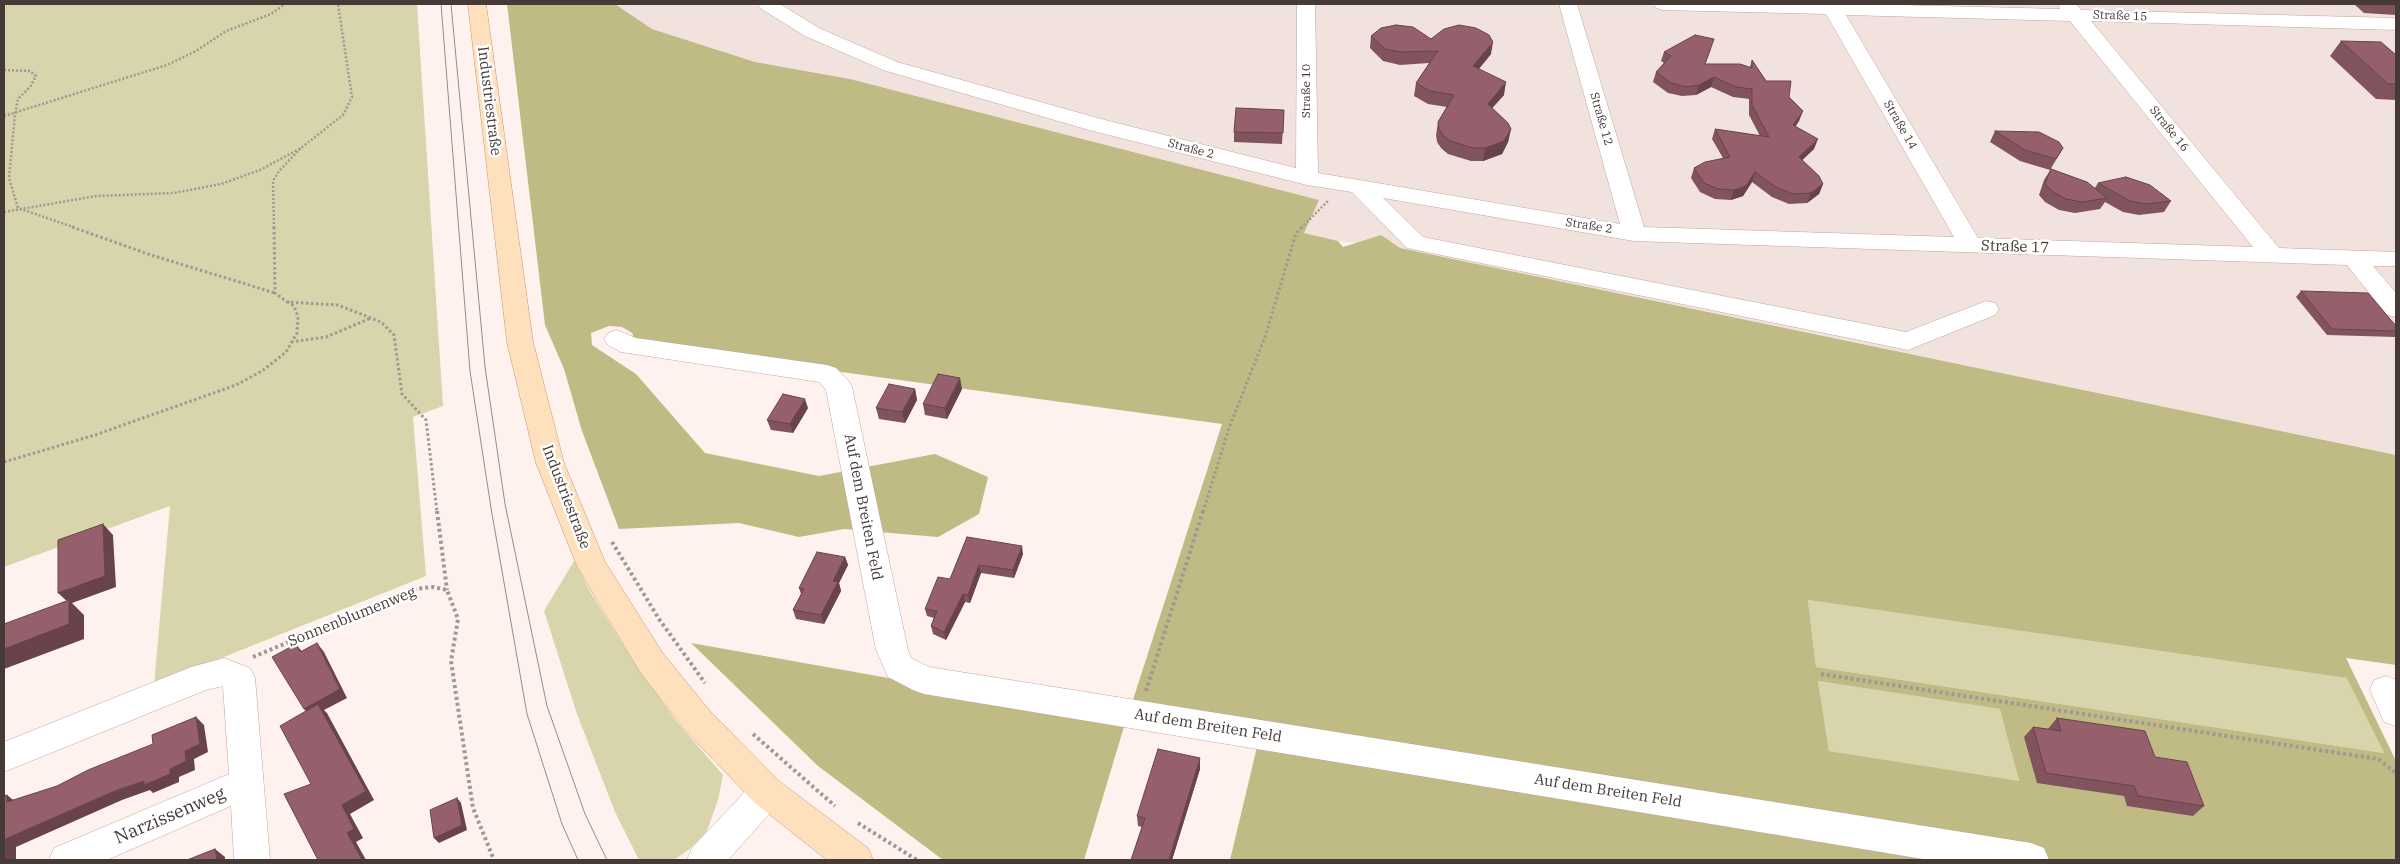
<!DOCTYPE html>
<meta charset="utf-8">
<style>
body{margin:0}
#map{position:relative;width:2400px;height:864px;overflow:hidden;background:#fff2ee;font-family:"IBM Plex Serif",serif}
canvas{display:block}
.frame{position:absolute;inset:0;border:5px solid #463a36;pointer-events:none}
</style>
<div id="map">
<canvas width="2400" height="864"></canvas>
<div class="frame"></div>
</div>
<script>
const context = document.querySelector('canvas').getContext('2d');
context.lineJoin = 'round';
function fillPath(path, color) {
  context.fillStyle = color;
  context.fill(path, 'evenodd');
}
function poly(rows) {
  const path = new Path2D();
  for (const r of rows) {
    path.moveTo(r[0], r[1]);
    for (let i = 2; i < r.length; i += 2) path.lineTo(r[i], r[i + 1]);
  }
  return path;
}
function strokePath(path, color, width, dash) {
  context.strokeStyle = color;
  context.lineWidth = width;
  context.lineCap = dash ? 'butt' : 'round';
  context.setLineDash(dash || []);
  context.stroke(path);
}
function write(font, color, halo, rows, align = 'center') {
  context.font = font + ' "IBM Plex Serif",serif';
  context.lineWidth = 5;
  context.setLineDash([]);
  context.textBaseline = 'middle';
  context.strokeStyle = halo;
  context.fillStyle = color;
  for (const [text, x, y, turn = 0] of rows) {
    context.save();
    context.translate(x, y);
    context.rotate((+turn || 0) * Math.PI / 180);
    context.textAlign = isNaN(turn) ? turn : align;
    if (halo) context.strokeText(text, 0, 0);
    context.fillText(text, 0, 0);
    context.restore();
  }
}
const built = poly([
 [615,4,2396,4,2396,455,1400,248,1338,241,1303,233,1319,200,850,79,755,62,652,29]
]);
const green = poly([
 [4,4,417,4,443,406,413,417,426,576,154,685,170,506,4,567],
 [574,561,590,591,633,661,677,722,723,775,718,800,707,831,691,848,674,860,639,860,615,812,577,714,544,611],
 [1808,600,2348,678,2384,753,1816,667],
 [1818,681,2001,709,2019,782,1829,751]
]);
const forest = poly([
 [507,4,615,4,652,29,755,62,850,79,1319,200,1304,233,1338,241,1343,247,1381,235,1400,248,2396,455,2396,665,2346,658,2396,761,2396,860,1230,860,1257,747,1131,706,1222,424,636,344,632,333,622,327,609,326,591,333,592,345,636,374,705,453,819,476,935,454,988,477,979,514,938,537,844,529,799,537,739,523,619,529,582,431,564,369,545,325],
 [1808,600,2347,678,2384,753,1816,667],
 [1818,681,2000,709,2019,781,1829,751],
 [691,643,1126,720,1084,860,943,860,818,766]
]);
const pathFar2 = poly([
 [4,70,30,71,36,76,30,87,18,99,15,114,9,178,18,208,76,228],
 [4,116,167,65,196,51,226,31,271,14,285,4],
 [4,212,96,196,174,193,221,184,260,170,301,148,343,115,352,97,338,4],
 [274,228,273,181,279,171,301,148],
 [1301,228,1329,200]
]);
const pathFar1 = poly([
 [72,227,151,255,275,293],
 [274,227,275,293,287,302,338,305,381,322,394,335,402,394,426,420,437,512],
 [291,342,326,337,371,318],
 [4,462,95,435,236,385,262,371,286,352,297,333,298,317,294,306,288,302],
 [1203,512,1229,428,1265,337,1296,233,1302,227]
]);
const path = poly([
 [437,511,447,590],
 [612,542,659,619,705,683],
 [253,657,415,589,433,587,447,590,458,619,451,661,473,808,494,860],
 [1821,674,2378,759,2396,773],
 [1146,691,1203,511],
 [753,734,835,806],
 [858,823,917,860]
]);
const minor = poly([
 [758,4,780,4,819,28,897,62,1105,120,1296,168,1297,4,1315,4,1318,173,1620,224,1559,4,1577,4,1644,227,1954,237,1826,14,1663,10,1656,8,1654,4,1863,4,2060,9,2058,4,2076,4,2081,10,2396,18,2396,30,2091,21,2279,248,2396,252,2396,266,2373,266,2396,293,2396,317,2387,315,2347,265,1634,241,1383,198,1423,237,1906,332,1986,301,1995,303,1999,309,1995,315,1908,350,1407,248,1352,192,1307,185,1089,130,883,70,805,36,760,8,758,4],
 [1846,15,2070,21,2253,247,1978,238,1846,15],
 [617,330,636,338,827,365,836,368,848,380,852,387,908,650,911,658,929,667,2031,843,2044,848,2049,860,1929,860,924,694,913,690,888,677,876,650,826,390,819,382,621,352,608,345,604,339,608,333,617,330],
 [224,658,250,668,255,678,270,860,234,860,231,806,107,860,49,860,54,848,229,774,223,686,206,690,4,772,4,742,191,667,224,658],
 [2386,676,2396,680,2396,726,2384,722,2370,690,2374,680,2386,676],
 [767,776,779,781,784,792,779,803,728,860,687,860,692,848,755,781,767,776]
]);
const major = poly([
 [468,4,486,4,533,342,564,463,605,562,662,652,709,710,779,781,868,848,873,860,827,860,755,803,685,730,640,672,577,566,536,463,507,342,468,4]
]);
const tram = poly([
 [441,4,470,371,491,508,527,714,562,824,578,860],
 [451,4,485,367,505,504,547,706,585,814,607,860]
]);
const wall = poly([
 [2354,4,2396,4,2396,15,2364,13],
 [1371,36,1431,39,1491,54,1479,69,1504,95,1492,108,1511,129,1508,142,1502,154,1483,161,1471,161,1448,154,1441,148,1437,142,1436,135,1438,122,1447,107,1428,104,1414,96,1416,83,1429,63,1400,65,1383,61,1370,48],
 [2341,41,2396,55,2396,100,2376,99,2330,56],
 [1711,49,1705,64,1750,67,1752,60,1766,81,1789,97,1799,121,1795,126,1814,149,1802,160,1823,184,1819,194,1807,203,1789,204,1772,197,1752,182,1743,196,1731,200,1715,199,1700,192,1691,178,1694,168,1723,158,1712,139,1715,129,1760,136,1749,115,1749,99,1733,97,1711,87,1696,95,1682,96,1668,93,1653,82,1656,72,1664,63,1661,61,1664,52],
 [1284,110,1282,144,1234,142,1234,132],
 [1995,131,2063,148,2050,170,2020,161,1990,142],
 [2051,169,2095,188,2098,183,2171,201,2164,212,2139,215,2123,212,2105,202,2100,209,2075,213,2059,210,2045,202,2039,195,2044,180],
 [2301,291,2396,326,2396,337,2327,335,2296,297],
 [915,389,917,400,905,423,879,419,876,408],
 [962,389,947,419,925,415,923,404],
 [808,408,793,433,771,430,767,420],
 [967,537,1023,554,1014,578,981,573,970,603,965,602,946,640,933,634,931,626,934,618,927,616,925,609,950,579],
 [845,557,848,565,839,583,841,591,824,624,796,619,793,610,801,594,799,588],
 [2057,718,2155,757,2204,806,2193,816,2127,806,2124,796,2037,783,2024,737,2033,727,2048,729],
 [1200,769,1172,860,1131,860,1142,827,1138,826,1137,816]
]);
const shadedWall = poly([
 [1493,42,1491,54,1471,78,1473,66],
 [1714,77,1711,87,1696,95,1699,85],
 [1506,82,1504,95,1485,116,1488,104],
 [1803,111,1799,121,1790,135,1793,125],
 [1511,129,1508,142,1502,154,1483,161,1485,148],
 [1818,139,1814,149,1795,167,1799,157],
 [1755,172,1752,182,1743,196,1731,200,1734,190],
 [1823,184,1819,194,1807,203,1811,193],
 [960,378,962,389,947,419,945,408],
 [915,389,917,400,905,423,902,412],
 [805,399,808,408,793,433,790,424],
 [103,524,113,535,116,587,72,603,84,615,84,639,4,669,4,649,69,603,58,593],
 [1022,546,1023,554,1014,578,1013,570],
 [845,557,848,565,839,583,841,591,824,624,821,615,833,581],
 [979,565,981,573,970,603,968,595],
 [963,594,965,602,946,640,944,632],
 [317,643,324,652,347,698,324,710,327,713,374,800,350,814,363,838,356,842,366,860,362,860,347,833,312,718,304,709],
 [296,644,303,653,300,652],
 [196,717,204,725,208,752,194,759,195,770,179,777,179,782,153,793,150,790,122,800,16,847,16,860,4,860,5,839,112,792,170,769,185,751],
 [1200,758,1200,769,1172,860,1169,860],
 [7,795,17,803,7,802],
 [457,798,461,803,467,830,439,843,434,838],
 [215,849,225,857,225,860,217,860]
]);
const building = poly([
 [1396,25,1413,27,1431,39,1444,29,1459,25,1476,28,1489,35,1493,42,1473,66,1506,82,1488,104,1508,123,1511,129,1504,141,1485,148,1473,148,1450,141,1443,135,1439,129,1438,122,1454,95,1430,91,1416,83,1438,51,1401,52,1385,49,1371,36,1381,28,1396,25],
 [1695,35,1714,39,1705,64,1740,64,1752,68,1752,60,1766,81,1791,81,1789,97,1803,111,1793,125,1818,139,1799,157,1819,176,1823,184,1811,193,1793,194,1776,187,1755,172,1746,186,1734,190,1718,189,1704,183,1694,168,1705,162,1730,157,1715,129,1769,137,1752,105,1752,89,1736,87,1714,77,1699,85,1685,87,1671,83,1656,72,1671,56,1664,52,1695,35],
 [2341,41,2381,42,2396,55,2396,84,2388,84,2341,41],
 [1236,108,1284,110,1283,133,1234,132,1236,108],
 [1995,131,2039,132,2059,142,2063,148,2056,159,2025,150,1995,131],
 [2051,169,2087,182,2107,198,2082,202,2066,199,2052,191,2045,184,2051,169],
 [2126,177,2150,185,2171,201,2146,204,2130,201,2098,183,2126,177],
 [2301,291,2368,293,2396,326,2396,331,2332,329,2301,291],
 [938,374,960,378,945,408,923,404,938,374],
 [889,384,915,389,902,412,876,408,889,384],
 [783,394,805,399,790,424,767,420,783,394],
 [103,524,105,576,58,593,58,540,103,524],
 [967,537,1022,546,1013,570,979,565,968,595,963,594,944,632,931,626,937,611,925,609,938,577,950,579,967,537],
 [817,552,845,557,833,581,838,582,821,615,793,610,804,589,799,588,817,552],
 [69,600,69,624,4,649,4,624,69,600],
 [317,643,340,689,304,709,272,657,296,644,300,652,317,643],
 [318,704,366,791,342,805,354,829,347,833,362,860,318,860,284,794,311,784,280,726,318,704],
 [196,717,200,744,185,751,186,761,170,769,170,774,144,785,144,781,112,792,5,839,5,856,4,857,4,796,7,795,7,802,57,786,88,770,153,744,152,735,196,717],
 [2057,718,2145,731,2155,757,2187,762,2204,806,2138,796,2134,786,2046,773,2033,727,2061,731,2057,718],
 [1158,749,1200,758,1169,860,1131,860,1145,818,1137,816,1158,749],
 [457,798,462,825,434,838,430,810,457,798],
 [215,849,217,860,187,860,215,849]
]);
const farStreetnames = [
 ["Straße 15",2120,16,2],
 ["Straße 10",1307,91,-90],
 ["Straße 12",1601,119,74],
 ["Straße 14",1900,125,60],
 ["Straße 16",2169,129,51],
 ["Straße 2",1191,149,15],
 ["Straße 2",1589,226,9]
];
const streetNames = [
 ["Industriestraße",489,101,83],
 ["Straße 17",2015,247,2],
 ["Industriestraße",566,497,69],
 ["Auf dem Breiten Feld",863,507,79],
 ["Sonnenblumenweg",352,617,-22],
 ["Auf dem Breiten Feld",1208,726,9],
 ["Auf dem Breiten Feld",1608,791,9]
];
const nearStreetnames = [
 ["Narzissenweg",170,816,-23]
];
fillPath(built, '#f2e2dd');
fillPath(green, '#d8d4ac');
fillPath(forest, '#c0ba85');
strokePath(minor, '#c3a59c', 1);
strokePath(major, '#be9870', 1);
strokePath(pathFar2, '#a39793', 2.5, [2, 2]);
strokePath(pathFar1, '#a39793', 3, [2.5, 2.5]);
strokePath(path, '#a39793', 4, [3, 3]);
fillPath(minor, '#fff');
fillPath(major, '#fee0bc');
strokePath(tram, '#978b87', 1);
fillPath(wall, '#80535d');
fillPath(shadedWall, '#68434c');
fillPath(building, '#95606c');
strokePath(building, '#68434c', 1);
write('12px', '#463a36', '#fff', farStreetnames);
write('15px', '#463a36', '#fff', streetNames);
write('18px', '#463a36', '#fff', nearStreetnames);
</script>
